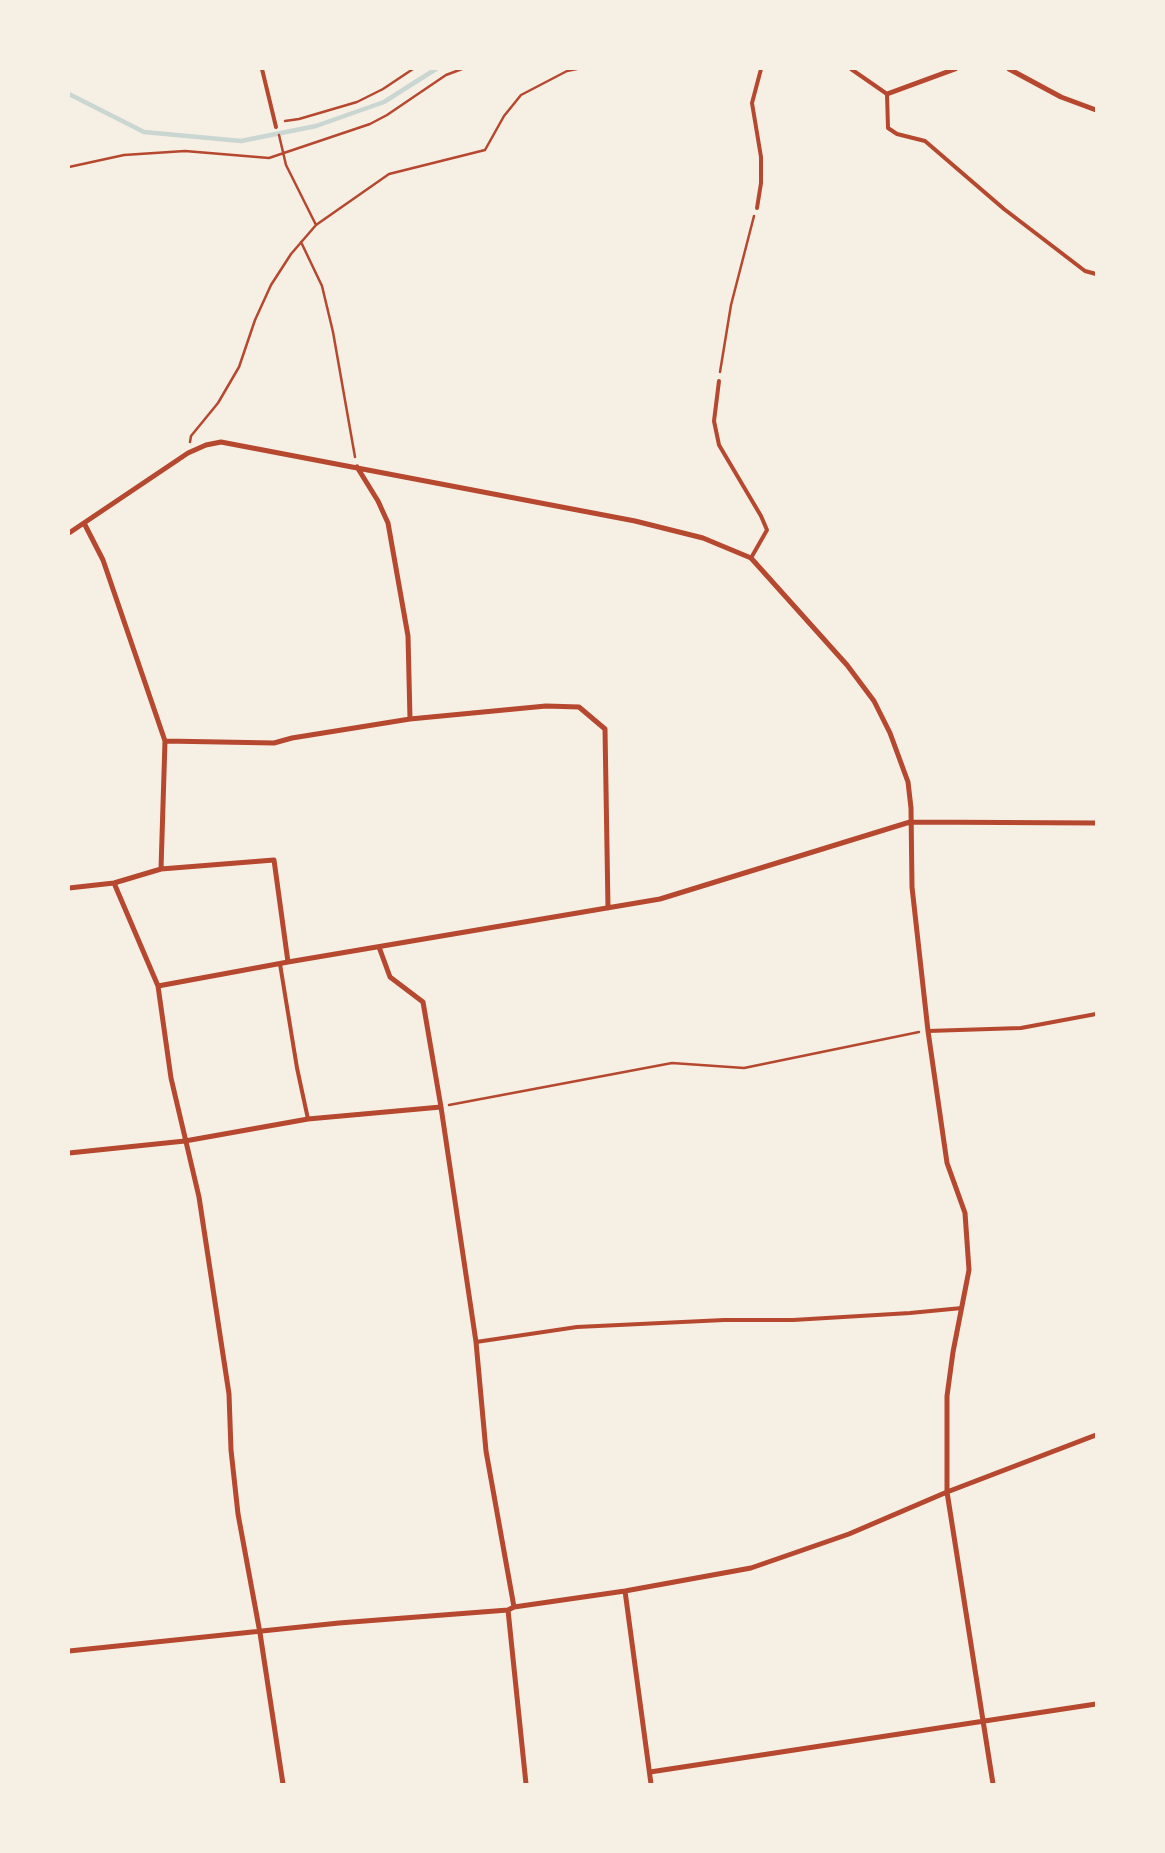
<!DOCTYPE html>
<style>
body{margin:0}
#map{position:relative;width:1165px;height:1853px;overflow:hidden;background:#f6efe4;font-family:"Nunito Sans",sans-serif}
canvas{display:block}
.frame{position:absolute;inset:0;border:70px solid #f6efe4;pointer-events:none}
</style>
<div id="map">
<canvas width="1165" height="1853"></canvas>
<div class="frame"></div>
</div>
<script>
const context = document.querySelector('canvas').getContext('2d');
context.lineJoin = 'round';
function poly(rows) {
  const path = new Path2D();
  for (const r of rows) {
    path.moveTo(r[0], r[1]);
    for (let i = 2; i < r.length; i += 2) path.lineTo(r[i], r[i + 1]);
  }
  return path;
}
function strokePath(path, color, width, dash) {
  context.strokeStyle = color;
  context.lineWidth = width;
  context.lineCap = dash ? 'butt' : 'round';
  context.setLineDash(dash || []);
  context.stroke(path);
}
const stream = poly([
 [69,94,144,132,241,141,316,126,384,102,436,69]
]);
const path = poly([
 [285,121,299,119,357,102,383,89,413,69],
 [279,135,286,165,316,225],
 [69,167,124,155,185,151,269,158,370,124,387,115,446,75,462,69],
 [301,242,322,286,333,332,355,457],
 [720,372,731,305,754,216],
 [190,442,191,436,218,403,239,367,255,320,271,285,291,254,316,225,389,174,485,150,504,116,521,95,567,71,577,69],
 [449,1105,672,1063,744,1068,919,1032]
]);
const service = poly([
 [262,69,276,127],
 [851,69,887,94,888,128,897,134,925,141,1004,209,1085,271,1096,274],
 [757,208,761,183,761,157,752,103,761,69],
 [719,381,714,421,719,445,761,516,767,530,751,558],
 [280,964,297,1068,308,1119],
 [928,1031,1021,1028,1096,1014],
 [476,1342,577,1327,724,1320,793,1320,910,1313,962,1308]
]);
const minor = poly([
 [1009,69,1061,97,1096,110],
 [887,94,955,69],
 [357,467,378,501,388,523,408,636,410,719],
 [84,523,103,560,165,741,161,869],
 [69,533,188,453,206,445,221,442,635,521,703,538,751,558,847,665,874,701,890,733,908,782,911,808,912,887,928,1031,947,1163,965,1213,969,1270,953,1352,947,1396,947,1492,993,1784],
 [165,741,274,743,292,738,410,719,546,706,579,707,605,729,608,908],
 [114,883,158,986,171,1078,199,1197,229,1394,231,1450,238,1514,260,1633,283,1784],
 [69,888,114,883,161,869,274,860,288,962],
 [158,986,288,962,660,899,910,822,1096,823],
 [69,1153,185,1141,308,1119,441,1107],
 [625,1591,651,1784],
 [514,1607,625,1591,751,1568,849,1534,947,1492,1096,1435],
 [508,1610,526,1784],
 [69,1651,339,1623,508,1610,514,1607,486,1451,476,1342,441,1107,423,1002,390,977,379,947],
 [650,1772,1096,1704]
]);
strokePath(stream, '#c9d6d2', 4.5);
strokePath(path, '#b5482f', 2.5);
strokePath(service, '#b5482f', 4);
strokePath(minor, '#b5482f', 5);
</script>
